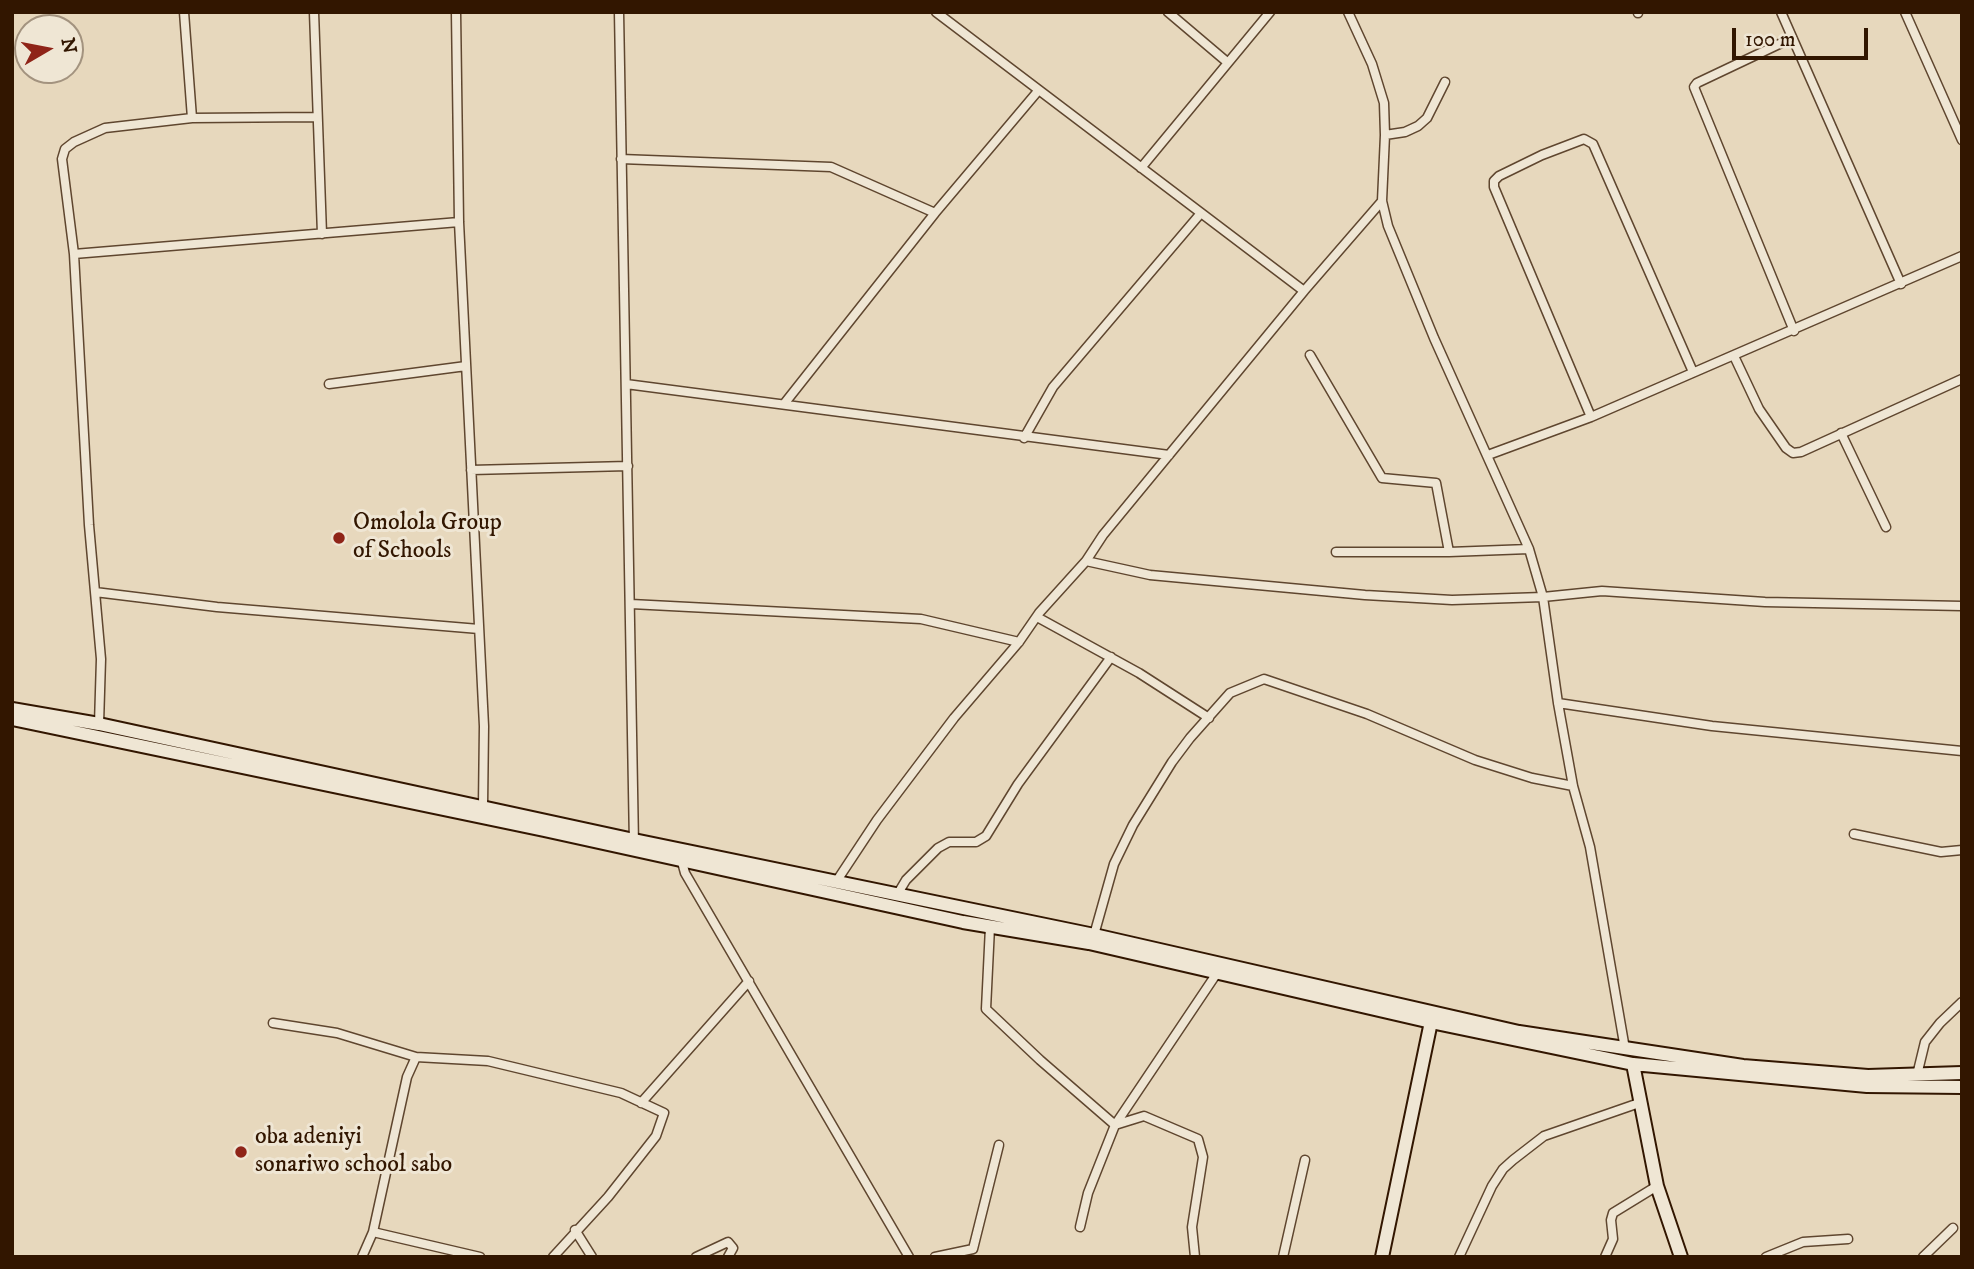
<!DOCTYPE html>
<style>
body{margin:0}
#map{position:relative;width:1974px;height:1269px;overflow:hidden;background:#e7d8bd;font-family:"IM FELL DW Pica",serif}
canvas{display:block}
.frame{position:absolute;inset:0;border:14px solid #321600;pointer-events:none}
.north{position:absolute;left:14px;top:14px;width:70px;height:70px;box-sizing:border-box;background:#efe6d4;border:2px solid #a3937f;border-radius:50%;rotate:80deg;font-size:19px;font-weight:700;line-height:28px;text-align:center;color:#321600}
.north::after{content:'';display:block;margin:auto;width:24px;height:32px;background:#8f2418;clip-path:polygon(50% 0,100% 100%,50% 72%,0 100%)}
.scale{position:absolute;left:1732px;top:28px;width:136px;height:32px;box-sizing:border-box;border:4px solid #321600;border-top:0;padding-left:9px;font-size:21px;line-height:24px;white-space:nowrap;color:#321600;-webkit-text-stroke:5px #efe6d4;paint-order:stroke}
</style>
<div id="map">
<canvas width="1974" height="1269"></canvas>
<div class="frame"></div>
<div class="north">N</div>
<div class="scale">100 m</div>
</div>
<script>
const context = document.querySelector('canvas').getContext('2d');
context.lineJoin = 'round';
function poly(rows) {
  const path = new Path2D();
  for (const r of rows) {
    path.moveTo(r[0], r[1]);
    for (let i = 2; i < r.length; i += 2) path.lineTo(r[i], r[i + 1]);
  }
  return path;
}
function strokePath(path, color, width, dash) {
  context.strokeStyle = color;
  context.lineWidth = width;
  context.lineCap = dash ? 'butt' : 'round';
  context.setLineDash(dash || []);
  context.stroke(path);
}
function write(font, color, halo, rows, align = 'center') {
  context.font = font + ' "IM FELL DW Pica",serif';
  context.lineWidth = 6;
  context.setLineDash([]);
  context.textBaseline = 'middle';
  context.strokeStyle = halo;
  context.fillStyle = color;
  for (const [text, x, y, turn = 0] of rows) {
    context.save();
    context.translate(x, y);
    context.rotate((+turn || 0) * Math.PI / 180);
    context.textAlign = isNaN(turn) ? turn : align;
    if (halo) context.strokeText(text, 0, 0);
    context.fillText(text, 0, 0);
    context.restore();
  }
}
const street = poly([
 [184,12,192,118],
 [314,12,322,234],
 [456,12,459,222,484,726,483,806],
 [619,12,634,844],
 [936,12,1304,291],
 [1168,12,1227,62],
 [1348,12,1372,64,1384,103,1385,135,1382,201,1388,226,1434,338,1529,549,1543,597,1558,703,1573,786,1590,847,1625,1049],
 [1781,12,1901,284],
 [1905,12,1962,140],
 [1638,13,1638,12],
 [1792,38,1697,83,1694,87,1794,331],
 [1385,135,1405,132,1418,126,1427,118,1445,82],
 [621,159,831,167,935,213],
 [1141,168,1270,12],
 [74,254,459,222],
 [1310,355,1382,478,1436,483,1449,552],
 [1734,356,1759,409,1786,448,1793,453,1801,452,1962,379],
 [329,384,466,366],
 [626,384,1169,455],
 [784,404,935,213,1038,91],
 [1591,417,1494,187,1494,181,1499,176,1542,155,1584,139,1593,144,1693,372],
 [1841,433,1886,527],
 [1024,438,1053,387,1201,213],
 [1488,455,1591,417,1962,256],
 [471,470,628,466],
 [1336,552,1449,552,1529,549],
 [1086,561,1150,575,1365,595,1452,600,1543,597,1602,591,1765,602,1962,606],
 [95,592,217,607,479,629],
 [631,604,921,619,1019,642],
 [1037,617,1139,673,1209,718],
 [1558,703,1712,726,1962,751],
 [99,724,101,659,89,525,74,254,62,159,65,149,74,142,105,128,192,118,317,117],
 [1854,834,1941,852,1962,850],
 [682,862,685,873,909,1257],
 [836,882,877,820,954,718,1019,642,1039,613,1086,561,1103,535,1304,291,1382,201],
 [897,895,906,880,938,848,949,842,976,842,986,836,1018,784,1111,657],
 [990,927,986,1009,1040,1060,1115,1125],
 [1094,935,1114,864,1133,825,1172,762,1190,738,1230,693,1264,679,1367,714,1475,760,1532,778,1573,786],
 [273,1023,337,1033,416,1057],
 [1917,1075,1925,1042,1940,1023,1962,1002],
 [641,1103,749,981],
 [1115,1125,1144,1116,1198,1139,1203,1157,1192,1227,1195,1257],
 [1080,1227,1088,1193,1115,1125,1217,973],
 [575,1230,592,1257],
 [373,1232,480,1257],
 [362,1257,373,1232,407,1077,416,1057,488,1061,621,1093,664,1113,656,1136,608,1197,553,1257],
 [696,1257,728,1242,733,1248,728,1257],
 [935,1257,973,1249,999,1145],
 [1283,1257,1305,1160],
 [1459,1257,1492,1186,1503,1169,1513,1160,1544,1136,1642,1102],
 [1605,1257,1613,1239,1611,1220,1613,1213,1657,1186],
 [1766,1257,1803,1242,1848,1239],
 [1923,1257,1953,1228]
]);
const secondary = poly([
 [12,709,99,724,634,840,1094,935,1519,1032,1743,1066,1868,1076,1962,1073],
 [12,719,544,830,963,922,1089,943,1431,1022,1633,1064,1867,1086,1962,1087],
 [1633,1064,1657,1186,1681,1257],
 [1382,1257,1432,1017]
]);
const markers = [
 [339,538,7,"#8f2418"],
 [241,1152,7,"#8f2418"]
];
const poiNames = [
 ["Omolola Group",353,524],
 ["of Schools",353,552],
 ["oba adeniyi",255,1138],
 ["sonariwo school sabo",255,1166]
];
strokePath(street, '#5f462f', 11);
strokePath(secondary, '#321600', 16);
strokePath(street, '#efe6d4', 8);
strokePath(secondary, '#efe6d4', 12);
for (const [x, y, r, color] of markers) {
  const dot = new Path2D();
  dot.arc(x, y, r, 0, 2 * Math.PI);
  context.fillStyle = color;
  context.fill(dot);
  strokePath(dot, '#efe6d4', 2.5);
}
write('24px', '#321600', '#efe6d4', poiNames, 'left');
</script>
